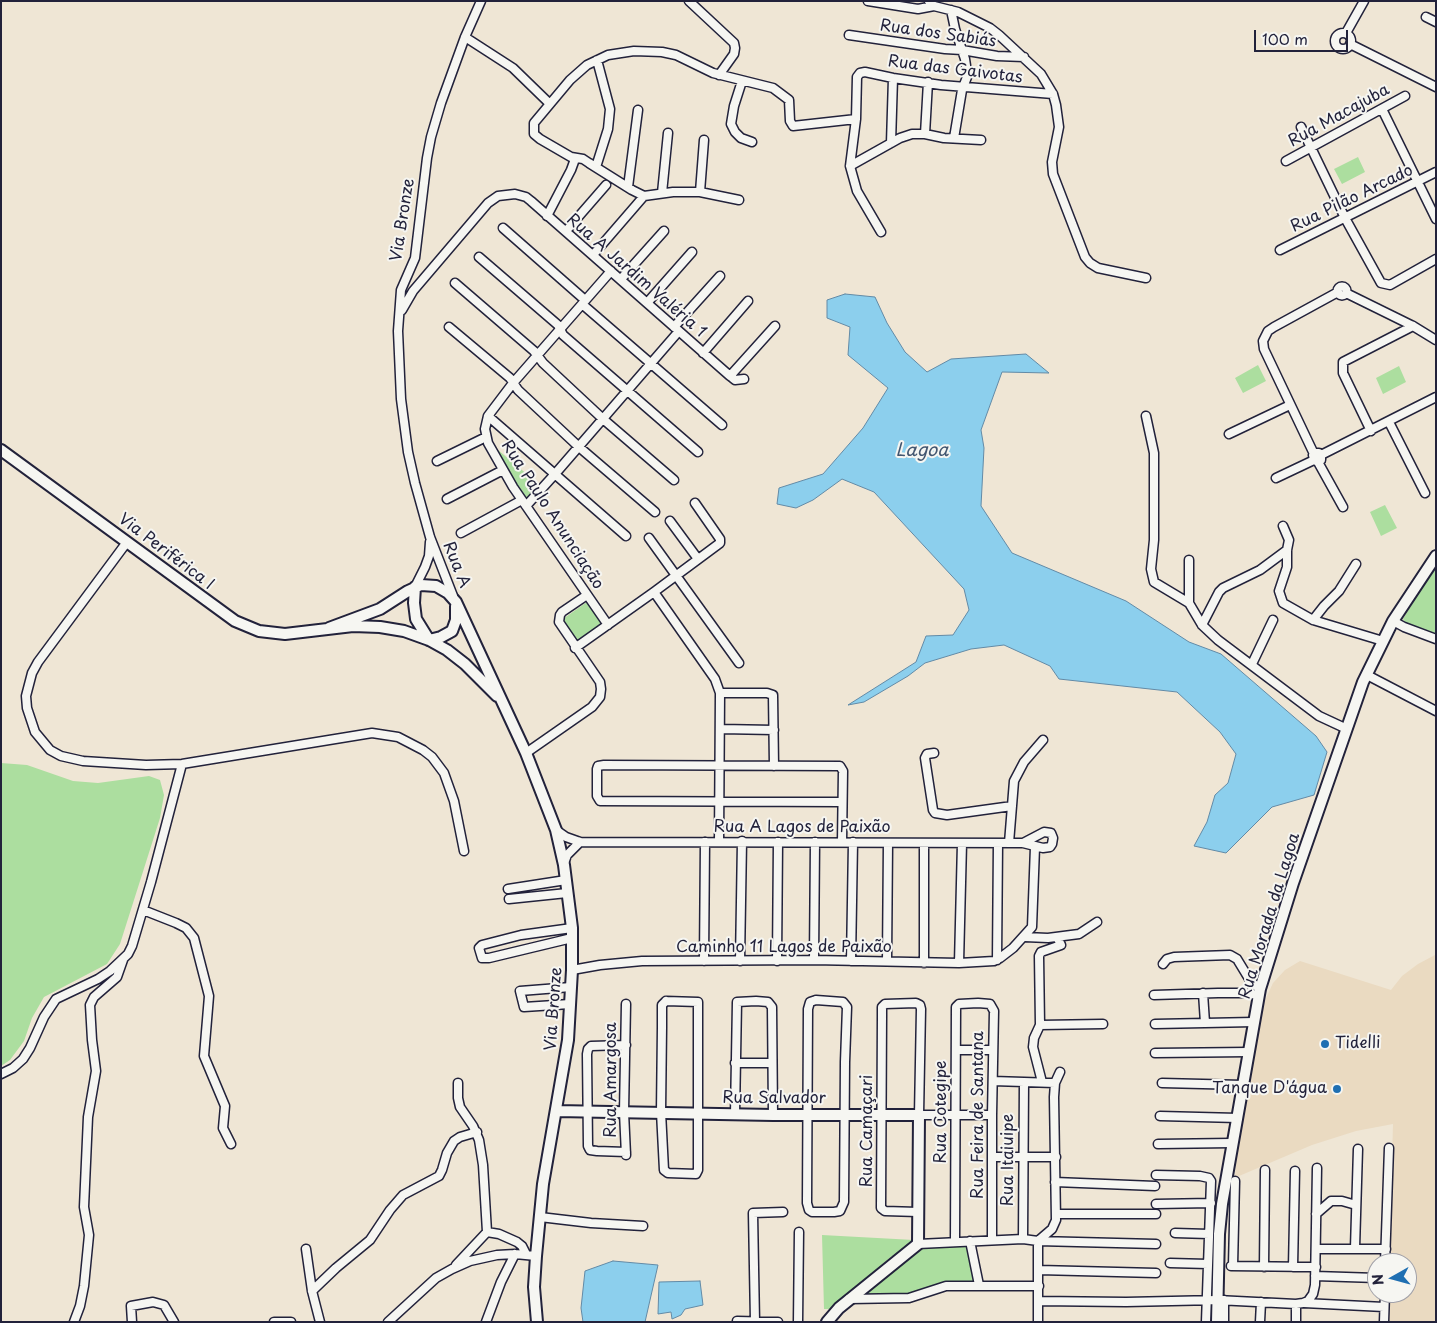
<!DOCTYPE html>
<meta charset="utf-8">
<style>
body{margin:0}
#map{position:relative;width:1437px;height:1323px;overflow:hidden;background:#efe6d5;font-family:"Playpen Sans",sans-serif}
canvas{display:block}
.frame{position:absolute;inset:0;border:2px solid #22223b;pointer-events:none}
.north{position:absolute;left:1367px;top:1253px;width:50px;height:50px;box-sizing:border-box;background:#f6f6f2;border:1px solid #a1a1a9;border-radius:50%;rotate:263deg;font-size:14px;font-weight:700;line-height:20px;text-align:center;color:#22223b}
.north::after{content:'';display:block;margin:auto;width:18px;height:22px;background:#1f6fb2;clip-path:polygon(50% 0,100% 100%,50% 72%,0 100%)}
.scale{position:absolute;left:1254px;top:30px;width:94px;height:22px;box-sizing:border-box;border:2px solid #22223b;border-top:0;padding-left:6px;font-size:15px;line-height:18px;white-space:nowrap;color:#22223b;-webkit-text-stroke:4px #f6f6f2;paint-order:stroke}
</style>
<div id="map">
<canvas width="1437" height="1323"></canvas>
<div class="frame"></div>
<div class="north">N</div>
<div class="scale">100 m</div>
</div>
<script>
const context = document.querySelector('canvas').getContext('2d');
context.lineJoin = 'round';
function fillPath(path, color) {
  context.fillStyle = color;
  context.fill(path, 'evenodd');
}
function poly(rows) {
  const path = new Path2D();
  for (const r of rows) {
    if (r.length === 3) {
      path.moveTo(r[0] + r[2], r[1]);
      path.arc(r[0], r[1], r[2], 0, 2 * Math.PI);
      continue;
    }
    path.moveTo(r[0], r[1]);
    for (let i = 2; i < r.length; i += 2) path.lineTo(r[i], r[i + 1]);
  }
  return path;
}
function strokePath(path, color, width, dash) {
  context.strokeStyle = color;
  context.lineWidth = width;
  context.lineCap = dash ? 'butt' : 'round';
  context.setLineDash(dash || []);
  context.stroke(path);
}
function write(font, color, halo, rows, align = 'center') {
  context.font = font + ' "Playpen Sans",sans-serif';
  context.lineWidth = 4;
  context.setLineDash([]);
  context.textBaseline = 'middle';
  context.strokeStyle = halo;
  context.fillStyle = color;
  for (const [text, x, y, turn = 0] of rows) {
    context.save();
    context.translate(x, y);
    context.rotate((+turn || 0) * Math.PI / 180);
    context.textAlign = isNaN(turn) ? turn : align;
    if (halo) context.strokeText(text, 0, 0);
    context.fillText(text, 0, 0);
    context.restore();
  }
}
const built = poly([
 [1436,951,1436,1322,1387,1322,1388,1293,1407,1293,1407,1263,1389,1263,1393,1124,1356,1131,1312,1145,1232,1179,1235,1176,1238,1139,1262,1007,1273,983,1285,970,1300,961,1391,990,1402,976,1418,964,1435,955]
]);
const green = poly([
 [1358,157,1365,172,1342,184,1334,169],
 [1258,365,1266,381,1243,393,1235,378],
 [1399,366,1406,382,1383,394,1376,378],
 [498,450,541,486,527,501,505,468],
 [1385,505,1397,528,1381,536,1370,512],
 [1436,563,1436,635,1407,626,1403,619],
 [587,602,602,624,575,642,560,621],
 [1,763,27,765,73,781,98,783,149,776,160,780,164,795,160,818,120,944,107,964,44,997,32,1018,24,1041,10,1060,1,1066],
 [822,1235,914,1240,897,1257,892,1256,866,1278,865,1283,832,1309,824,1309],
 [968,1244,975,1281,946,1284,907,1296,863,1296,917,1251,926,1247]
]);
const water = poly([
 [845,294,875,297,887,323,905,352,927,372,951,359,1026,354,1049,373,1002,372,981,430,984,448,981,506,1012,553,1126,601,1189,642,1221,654,1316,736,1327,752,1314,795,1272,807,1226,853,1194,846,1207,822,1215,795,1228,783,1236,754,1220,732,1177,692,1059,679,1050,666,1004,645,971,649,925,663,908,676,864,702,848,705,916,662,926,636,953,635,969,610,964,589,874,492,842,479,813,500,796,508,777,504,779,488,823,474,863,428,888,388,848,355,850,327,827,318,827,300,845,294],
 [613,1261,658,1265,645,1322,583,1322,581,1308,585,1271,613,1261],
 [700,1281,703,1305,685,1309,681,1315,672,1319,671,1312,658,1314,659,1282,700,1281]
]);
const street = poly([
 [689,1,734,43,735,48,734,54,719,75],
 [868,1,918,9,934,6],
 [929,1,934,6,958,12,990,28,999,35,1041,74,1053,94,1056,105,1059,127,1052,162,1053,174,1085,257,1090,263,1098,268,1146,278],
 [951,10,955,29,965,59,967,72,967,77,962,90,954,138],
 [1426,17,1436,22],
 [1343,41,8],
 [1346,33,1364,1],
 [849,35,945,49,962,50,997,56,1024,57],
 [465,37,513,68,549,103],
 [1350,44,1436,87],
 [742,81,734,106,731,124,735,132,741,138,752,142],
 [1382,109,1436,219],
 [1301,127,1345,218,1381,283,1390,285,1436,259],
 [925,134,928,82],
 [891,143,893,78],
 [1286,161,1405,96],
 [850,166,900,138,912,134,925,134,944,138,981,140],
 [596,167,608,129,610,109,597,60],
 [628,187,638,110],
 [700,192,704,140],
 [662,193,668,133],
 [739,200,700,192,673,192,644,196,632,190,589,163,583,159,571,157,540,139,534,134,534,123,570,80,587,65,608,55,634,51,662,52,676,55,713,73,773,88,789,100,790,121,793,126,856,119],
 [547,216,571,170,575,159],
 [503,228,585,300],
 [566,231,606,185],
 [881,232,857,191,850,166,856,119,857,77,860,73,865,72,893,78,941,85,1053,94],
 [1280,250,1436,172],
 [593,255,644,196],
 [479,257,558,325,563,335,698,452],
 [621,279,664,231],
 [455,283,534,351,543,363,603,419,674,480],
 [1342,291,4.5],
 [1346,293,1413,326,1436,340],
 [647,303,692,252],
 [582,304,722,425],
 [402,310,413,291,488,203,498,196,515,194,526,197,531,201,730,376,735,380,744,379],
 [449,327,510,378,518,390,579,447,655,512],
 [674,327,720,276],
 [703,353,748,301],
 [730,376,775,326],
 [488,416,626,536],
 [1146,416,1154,453,1154,540,1151,569,1154,582,1189,603,1202,625,1218,640,1319,716,1347,729],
 [1389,422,1425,493],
 [1371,431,1343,373,1343,362,1413,326],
 [1229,434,1290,405],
 [1314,454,1264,349,1263,341,1268,331,1274,327,1338,292],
 [1321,455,1436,397],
 [437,461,486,437],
 [1318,462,1321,460,1321,456,1319,453,1316,453,1313,455,1314,460,1318,462,1343,507],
 [1276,478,1314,460],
 [447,499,503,470],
 [526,506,555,474,679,331],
 [670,521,698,559],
 [1283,526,1289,540,1287,550,1287,567,1279,591,1283,603,1313,620,1383,641],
 [461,533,522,500],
 [649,538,739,663],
 [127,542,38,662,32,673,26,696,27,708,35,732,50,750,61,756,83,761,146,765,182,764,372,733,398,737,423,750,432,757,444,773,454,801,464,851],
 [1189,560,1189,603],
 [415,587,425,567,429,556,430,542],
 [654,592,715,679,720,693,719,842],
 [453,596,430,537,415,483,408,452,401,399,398,331,401,290,415,258,427,158,431,137,441,103,465,37,481,1],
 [1313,620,1324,606,1339,591,1356,564],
 [1393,621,1404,627,1436,639],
 [608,625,513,487,488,443,485,429,488,416,513,383,611,271],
 [1202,625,1219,592,1223,588,1260,570,1287,550],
 [575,648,654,592,720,543,720,539,695,503],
 [1252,664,1273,620],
 [1367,675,1436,711],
 [720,693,767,693,773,695,774,766],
 [721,729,774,730],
 [526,753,592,707,600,697,601,689,600,682,559,622,560,615,562,612,587,595],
 [934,753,927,754,925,758,933,810,935,813,947,815,1012,806],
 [842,802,600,801,597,796,597,769,598,766,604,765,840,766,843,771,842,842],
 [556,830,566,837,580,842,1023,843,1043,848,1050,847,1052,844,1053,838,1051,833,1044,832,1023,843],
 [924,843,924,963],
 [1009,843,1014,781,1024,762,1043,740],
 [564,863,567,855,580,842],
 [508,889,566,880],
 [509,899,567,893],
 [143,910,176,923,186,928,194,938,209,996,204,1056,225,1106,223,1128,231,1144],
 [1025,937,1048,938,1079,934,1097,922],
 [572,938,489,958,482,958,479,948,482,945,521,935,572,928],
 [814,960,815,842],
 [997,960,998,843],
 [704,961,705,842],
 [740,961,742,841],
 [777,961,778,842],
 [851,961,853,842],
 [887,961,888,843],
 [959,963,962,843],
 [1163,964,1167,959,1174,957,1230,955,1237,959,1251,982,1260,989],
 [572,970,600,965,642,961,814,960,959,963,994,961,1000,958,1013,948,1032,927,1035,847],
 [1203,993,1205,1023],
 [1154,995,1218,993,1243,993,1259,995],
 [816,1000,843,1002,847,1007,845,1062,844,1202,840,1211,834,1212,812,1212,809,1210,807,1203,808,1009,810,1002,816,1000],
 [666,1001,698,1002,698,1170,696,1174,668,1173,664,1170,661,1112,662,1027,662,1005,666,1001],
 [570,1004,524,1007,520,991,571,987],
 [1155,1024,1254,1022],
 [1040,1025,1103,1024],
 [956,1050,993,1050],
 [1155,1053,1249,1052],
 [735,1063,772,1063],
 [1,1074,13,1068,23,1059,30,1048,44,1017,56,999,98,979,110,971,128,954,132,946,151,882,182,764],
 [993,1081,1055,1083],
 [1042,1082,1033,1047,1034,1038,1040,1025,1039,956,1041,952,1061,945,1057,937],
 [458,1083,458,1098,460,1107,473,1126,479,1140,483,1165,487,1232],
 [1162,1083,1243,1085],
 [735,1114,737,1002,756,1001,768,1002,772,1007,773,1115],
 [1160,1116,1238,1118],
 [1158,1144,1232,1143],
 [626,1152,597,1151,590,1150,588,1146,587,1054,588,1049,591,1046,626,1045],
 [626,1155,624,1112,626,1004],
 [993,1157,1056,1157],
 [1156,1175,1200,1176,1209,1178,1211,1181,1206,1322],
 [1055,1182,1155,1186],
 [1156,1204,1211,1203],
 [918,1212,885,1211,881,1208,882,1015,882,1007,885,1004,916,1003,920,1005,921,1009,919,1115,992,1115],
 [1056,1214,1156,1214],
 [1316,1214,1331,1201,1342,1201,1356,1205],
 [540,1217,591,1223,643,1226],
 [487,1232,499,1234,517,1242,522,1246,526,1254],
 [1175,1233,1209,1234],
 [1023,1239,1024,1082],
 [955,1241,956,1007,959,1004,978,1003,990,1004,994,1011,992,1115,992,1240],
 [970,1241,979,1285],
 [1038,1241,1052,1229,1056,1220,1054,1097,1055,1083,1060,1072],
 [918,1244,1023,1239,1038,1241,1156,1244],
 [1355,1248,1358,1149],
 [306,1249,312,1291,320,1322],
 [1316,1249,1386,1249],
 [1170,1263,1208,1264],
 [1385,1263,1389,1148],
 [456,1265,487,1232],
 [1231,1266,1316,1267],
 [1233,1266,1235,1181],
 [1264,1267,1265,1170],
 [1293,1267,1295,1171],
 [1039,1270,1156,1273],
 [1315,1276,1377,1278],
 [312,1291,336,1268,370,1240,390,1210,403,1195,439,1176,442,1170,447,1153,454,1141,460,1137,477,1132],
 [849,1299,909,1298,946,1286,1039,1286],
 [1039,1301,1126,1302,1217,1300,1296,1304,1303,1303,1308,1301,1313,1294,1315,1285,1317,1168],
 [1304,1303,1384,1307],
 [737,1321,778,1322],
 [74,1322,80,1306,84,1286,89,1235,84,1207,88,1117,96,1071,92,1040,90,1005,94,997,117,977,123,960],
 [132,1322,131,1306,153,1302,164,1305,174,1322],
 [274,1322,291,1322],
 [388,1322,436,1278,452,1269,470,1261,497,1255,515,1254,536,1256],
 [486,1322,501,1282,515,1254],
 [755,1322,753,1213,783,1212],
 [798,1322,799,1232],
 [1038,1322,1038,1241],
 [1224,1322,1224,1300],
 [1260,1322,1261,1302],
 [1296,1322,1296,1304],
 [1384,1322,1385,1293]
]);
const secondary = poly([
 [1,450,235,621,259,631,285,634,353,626,380,627,404,631,429,640,447,650,465,664,497,696],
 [415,587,414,603,416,619,429,640,441,637,452,631,456,620,456,606],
 [329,628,380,609,408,591,421,585,436,586,448,593,456,602,526,753,556,830,564,865,572,928,572,970,568,1040,543,1184,536,1256,534,1287,537,1322],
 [557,1111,773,1115,919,1115,918,1244,839,1308,827,1322],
 [1217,1322,1219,1234,1222,1204,1260,989,1293,883,1363,682,1393,621,1436,556]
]);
const markers = [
 [1325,1044,5,"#1f6fb2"],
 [1337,1089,5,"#1f6fb2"]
];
const streetNames = [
 ["Rua dos Sabiás",938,34,8],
 ["Rua das Gaivotas",955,70,7],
 ["Rua Macajuba",1339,116,-29],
 ["Rua Pilão Arcado",1352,199,-26],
 ["Via Bronze",403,220,-81],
 ["Rua A Jardim Valéria 1",636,276,41],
 ["Rua Paulo Anunciação",552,515,57],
 ["Via Periférica I",166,552,37],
 ["Rua A",456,565,68],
 ["Rua A Lagos de Paixão",802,828],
 ["Rua Morada da Lagoa",1270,916,-73],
 ["Caminho 11 Lagos de Paixão",784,948],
 ["Via Bronze",554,1009,-86],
 ["Rua Amargosa",612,1080,-90],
 ["Rua Salvador",774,1099],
 ["Rua Cotegipe",942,1112,-90],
 ["Rua Feira de Santana",979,1115,-90],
 ["Rua Camaçari",868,1131,-90],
 ["Rua Itaiuipe",1009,1160,-90]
];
const poiNames = [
 ["Tidelli",1335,1044],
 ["Tanque D'água",1327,1089,"right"]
];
const waterNames = [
 ["Lagoa",922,451]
];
fillPath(built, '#eadac1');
fillPath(green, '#acde9f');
fillPath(water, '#8ccfed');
strokePath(water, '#628aa6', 1);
strokePath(street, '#22223b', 11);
strokePath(secondary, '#22223b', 14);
strokePath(street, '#f6f6f2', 8);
strokePath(secondary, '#f6f6f2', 10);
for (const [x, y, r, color] of markers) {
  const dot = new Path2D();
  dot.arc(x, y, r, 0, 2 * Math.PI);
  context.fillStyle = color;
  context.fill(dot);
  strokePath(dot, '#f6f6f2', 2);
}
write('16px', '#22223b', '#f6f6f2', streetNames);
write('16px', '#22223b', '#f6f6f2', poiNames, 'left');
write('italic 18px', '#425670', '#f6f6f2', waterNames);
</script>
